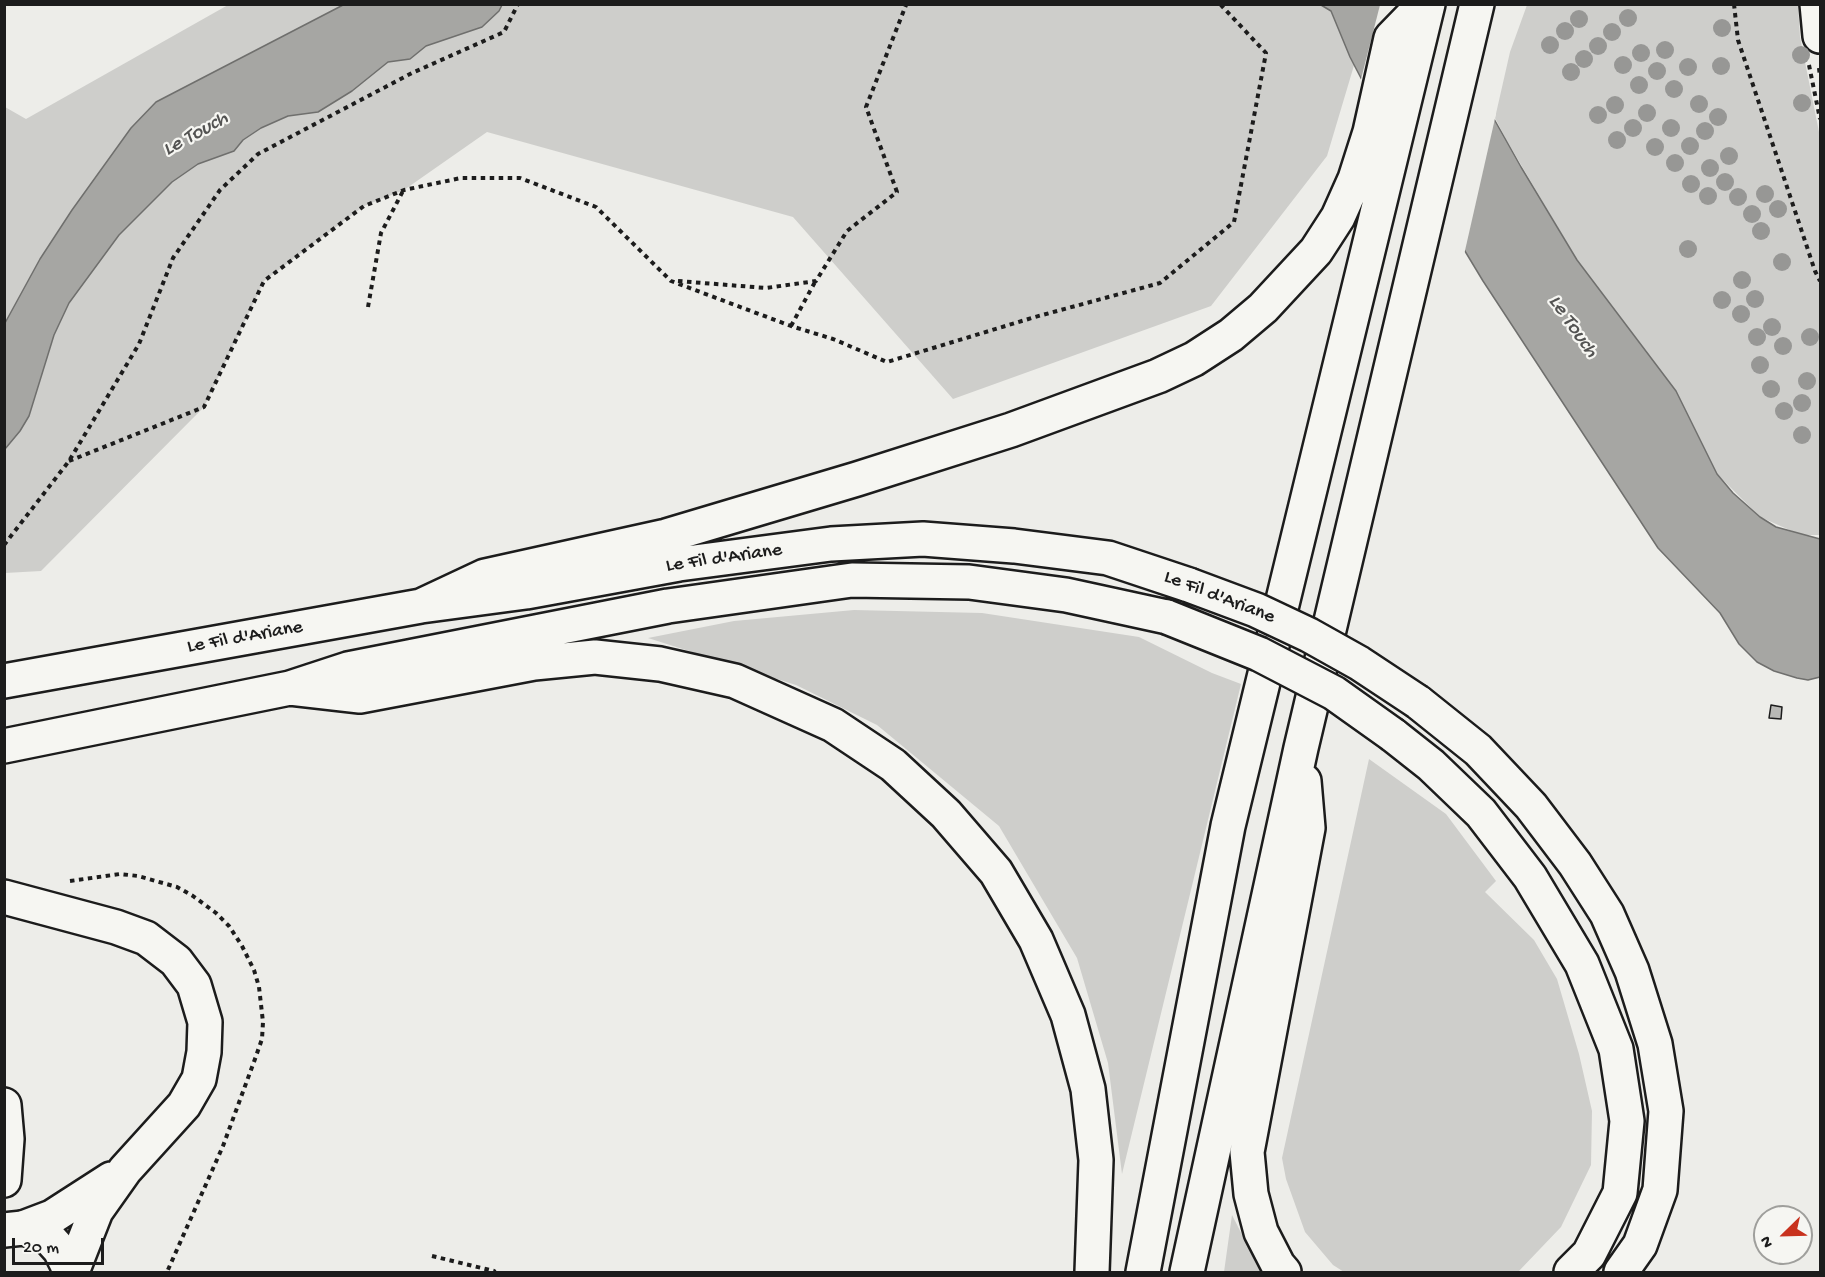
<!DOCTYPE html>
<style>
body{margin:0}
#map{position:relative;width:1825px;height:1277px;overflow:hidden;background:#edede9;font-family:"Gochi Hand",sans-serif}
canvas{display:block}
.frame{position:absolute;inset:0;border:6px solid #1c1c1c;pointer-events:none}
.north{position:absolute;left:1753px;top:1205px;width:60px;height:60px;box-sizing:border-box;background:#f6f6f2;border:2px solid #9f9f9c;border-radius:50%;rotate:247deg;font-size:16px;font-weight:700;line-height:24px;text-align:center;color:#1c1c1c}
.north::after{content:'';display:block;margin:auto;width:21px;height:27px;background:#c8321e;clip-path:polygon(50% 0,100% 100%,50% 72%,0 100%)}
.scale{position:absolute;left:12px;top:1238px;width:92px;height:27px;box-sizing:border-box;border:3px solid #1c1c1c;border-top:0;padding-left:8px;font-size:18px;line-height:21px;white-space:nowrap;color:#1c1c1c;-webkit-text-stroke:4px #f6f6f2;paint-order:stroke}
</style>
<div id="map">
<canvas width="1825" height="1277"></canvas>
<div class="frame"></div>
<div class="north">N</div>
<div class="scale">20 m</div>
</div>
<script>
const context = document.querySelector('canvas').getContext('2d');
context.lineJoin = 'round';
function fillPath(path, color) {
  context.fillStyle = color;
  context.fill(path, 'evenodd');
}
function poly(rows) {
  const path = new Path2D();
  for (const r of rows) {
    path.moveTo(r[0], r[1]);
    for (let i = 2; i < r.length; i += 2) path.lineTo(r[i], r[i + 1]);
  }
  return path;
}
function strokePath(path, color, width, dash) {
  context.strokeStyle = color;
  context.lineWidth = width;
  context.lineCap = dash ? 'butt' : 'round';
  context.setLineDash(dash || []);
  context.stroke(path);
}
function write(font, color, halo, rows, align = 'center') {
  context.font = font + ' "Gochi Hand",sans-serif';
  context.lineWidth = 4.5;
  context.setLineDash([]);
  context.textBaseline = 'middle';
  context.strokeStyle = halo;
  context.fillStyle = color;
  for (const [text, x, y, turn = 0] of rows) {
    context.save();
    context.translate(x, y);
    context.rotate((+turn || 0) * Math.PI / 180);
    context.textAlign = isNaN(turn) ? turn : align;
    if (halo) context.strokeText(text, 0, 0);
    context.fillText(text, 0, 0);
    context.restore();
  }
}
const green = poly([
 [228,5,1372,5,1327,156,1211,306,953,399,793,217,487,132,404,190,364,206,264,281,204,407,41,571,5,573,5,107,26,119],
 [1527,5,1798,5,1800,37,1820,137,1820,535,1801,535,1760,517,1717,474,1676,391,1577,260,1507,141,1495,118,1510,52],
 [854,610,982,613,1139,637,1212,673,1241,684,1122,1174,1108,1063,1077,958,999,826,877,725,796,685,648,638,734,621],
 [1369,759,1446,814,1496,881,1485,892,1534,940,1557,979,1579,1054,1592,1111,1591,1165,1561,1227,1518,1272,1344,1272,1333,1265,1305,1232,1286,1179,1282,1158],
 [1232,1215,1257,1264,1263,1272,1224,1272]
]);
const water = poly([
 [345,4,502,5,499,11,482,27,426,46,410,59,388,62,352,91,318,112,288,116,261,128,243,140,234,151,198,164,172,182,119,235,69,303,54,335,29,416,20,431,5,449,5,323,40,259,72,210,131,128,156,102,345,4],
 [1321,5,1430,5,1521,167,1577,260,1676,391,1717,474,1733,493,1760,517,1776,527,1820,539,1820,677,1808,680,1797,678,1774,671,1757,662,1739,644,1720,613,1658,548,1483,281,1363,82,1350,57,1331,11,1321,5]
]);
const pier = poly([
 [1433,4,1496,114,1464,255,1360,83,1380,5]
]);
const building = poly([
 [1771,705,1782,707,1781,719,1769,718,1771,705]
]);
const path = poly([
 [1734,4,1738,40,1815,271,1820,281],
 [1809,65,1820,119],
 [1819,68,1820,77],
 [678,281,766,288,816,281,847,231,897,192,866,107,906,5],
 [368,307,381,233,403,191],
 [791,326,815,282],
 [69,461,204,407,264,281,364,206,404,190,461,178,520,178,596,207,671,281,791,326,833,339,887,362,1035,317,1160,283,1234,222,1266,53,1220,4],
 [4,545,69,461,139,344,173,258,220,190,258,154,412,73,504,32,518,4],
 [70,881,120,874,138,876,177,887,193,896,216,913,229,926,242,946,254,970,259,987,263,1022,262,1039,255,1059,223,1146,167,1272],
 [432,1256,494,1271,495,1272]
]);
const minor = poly([
 [1817,4,1820,36],
 [4,1230,23,1228,37,1232,50,1239,60,1250,67,1264,69,1272]
]);
const highway = poly([
 [421,606,485,576,666,536,857,479,1011,430,1158,376,1194,359,1231,335,1263,308,1316,251,1338,217,1355,179,1370,132,1391,38,1424,4],
 [4,681,421,606,526,592,679,564,831,544,923,539,1014,546,1108,558,1189,585],
 [290,688,360,696,534,663,595,657,660,664,735,681,833,725,893,765,946,814,996,872,1036,940,1068,1015,1088,1089,1096,1160,1092,1272],
 [1418,702,1478,750,1531,806,1575,864,1607,914,1632,971,1655,1044,1666,1111,1660,1190,1640,1245,1621,1272],
 [1393,735,1431,765,1481,813,1530,877,1582,964,1616,1049,1627,1121,1620,1193,1589,1254,1571,1272],
 [4,746,290,688,348,669,668,606,852,580,969,582,1066,595,1167,617],
 [4,897,116,927,146,938,176,961,194,985,205,1022,204,1052,199,1079,184,1105,125,1170,96,1211,72,1272],
 [4,1105,7,1139,4,1180],
 [23,1228,52,1217,111,1179],
 [1143,1272,1228,826,1428,4],
 [1187,1272,1301,748,1477,4],
 [1284,1272,1278,1265,1261,1232,1251,1194,1247,1152,1308,828,1304,781]
]);
const highwayBridge = poly([
 [1189,585,1256,610,1309,635,1359,663,1418,702],
 [1167,617,1259,654,1334,693,1393,735]
]);
const trees = [
 [1628,18],
 [1579,19],
 [1722,28],
 [1565,31],
 [1612,32],
 [1550,45],
 [1598,46],
 [1665,50],
 [1641,53],
 [1801,55],
 [1584,59],
 [1623,65],
 [1721,66],
 [1688,67],
 [1657,71],
 [1571,72],
 [1639,85],
 [1674,89],
 [1802,103],
 [1699,104],
 [1615,105],
 [1647,113],
 [1598,115],
 [1718,117],
 [1633,128],
 [1671,128],
 [1705,131],
 [1617,140],
 [1690,146],
 [1655,147],
 [1729,156],
 [1675,163],
 [1710,168],
 [1725,182],
 [1691,184],
 [1765,194],
 [1708,196],
 [1738,197],
 [1778,209],
 [1752,214],
 [1761,231],
 [1688,249],
 [1782,262],
 [1742,280],
 [1755,299],
 [1722,300],
 [1741,314],
 [1772,327],
 [1757,337],
 [1810,337],
 [1783,346],
 [1760,365],
 [1807,381],
 [1771,389],
 [1802,403],
 [1784,411],
 [1802,435]
];
const streetNames = [
 ["Le Fil d'Ariane",724,559,-8],
 ["Le Fil d'Ariane",1219,598,21],
 ["Le Fil d'Ariane",245,638,-10]
];
const waterNames = [
 ["Le Touch",196,135,-29],
 ["Le Touch",1572,327,55]
];
fillPath(green, '#cececb');
fillPath(water, '#a6a6a3');
strokePath(water, '#6f6f6d', 1.5);
fillPath(pier, '#edede9');
fillPath(building, '#b9b9b6');
strokePath(building, '#1c1c1c', 1.5);
strokePath(minor, '#1c1c1c', 38);
strokePath(highway, '#1c1c1c', 38);
strokePath(path, '#1c1c1c', 4, [4.5, 4.5]);
strokePath(minor, '#f6f6f2', 33);
strokePath(highway, '#f6f6f2', 33);
strokePath(highwayBridge, '#1c1c1c', 38, []);
strokePath(highwayBridge, '#f6f6f2', 33);
context.fillStyle = '#979795';
for (const [x, y] of trees) {
  context.beginPath();
  context.arc(x, y, 9, 0, 2 * Math.PI);
  context.fill();
}
write('20px', '#1c1c1c', '#f6f6f2', streetNames);
write('italic 21px', '#535352', '#f6f6f2', waterNames);
</script>
